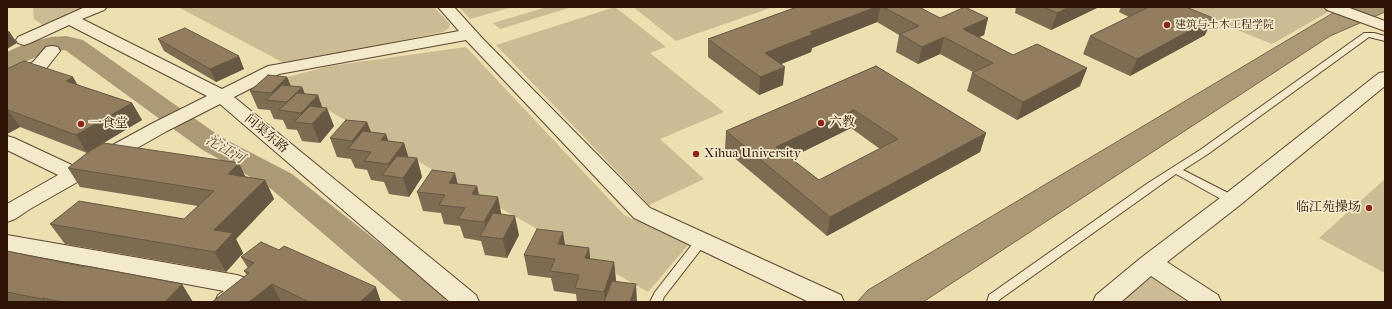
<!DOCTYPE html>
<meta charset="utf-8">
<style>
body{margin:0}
#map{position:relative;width:1392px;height:309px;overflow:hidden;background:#ecdfb0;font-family:"IM FELL French Canon",serif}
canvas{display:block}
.frame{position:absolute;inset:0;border:8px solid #301307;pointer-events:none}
</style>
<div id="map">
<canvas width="1392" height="309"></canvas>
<div class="frame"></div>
</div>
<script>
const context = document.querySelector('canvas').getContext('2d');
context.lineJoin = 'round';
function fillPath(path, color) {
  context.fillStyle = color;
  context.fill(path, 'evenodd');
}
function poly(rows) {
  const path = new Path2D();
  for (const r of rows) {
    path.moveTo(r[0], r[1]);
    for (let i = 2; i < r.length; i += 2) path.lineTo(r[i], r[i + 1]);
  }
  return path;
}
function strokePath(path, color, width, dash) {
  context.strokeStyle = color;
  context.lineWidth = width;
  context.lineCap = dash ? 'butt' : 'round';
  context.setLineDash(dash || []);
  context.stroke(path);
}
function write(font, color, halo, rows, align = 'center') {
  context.font = font + ' "IM FELL French Canon","Noto Serif SC",serif';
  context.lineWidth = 3.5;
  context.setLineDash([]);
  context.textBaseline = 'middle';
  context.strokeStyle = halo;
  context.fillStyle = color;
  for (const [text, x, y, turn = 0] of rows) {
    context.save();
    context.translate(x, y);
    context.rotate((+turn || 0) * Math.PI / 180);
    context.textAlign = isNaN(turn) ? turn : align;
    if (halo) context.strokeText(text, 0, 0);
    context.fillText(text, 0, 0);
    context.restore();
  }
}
const green = poly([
 [38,7,91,7,44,26,34,19,33,8],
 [178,7,434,7,450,24,449,28,443,32,286,64],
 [459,7,512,7,470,19],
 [547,7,572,7,500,29,493,23],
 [615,7,666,47,650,53,724,112,660,139,704,179,649,205,496,45],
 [633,7,773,7,676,41],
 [1180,7,1337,7,1272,44],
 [466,47,624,215,689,244,648,292,275,80,330,66],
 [1385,179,1385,273,1319,238],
 [1154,275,1195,302,1121,302]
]);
const water = poly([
 [1343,7,1385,7,1385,12,1330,36,923,302,857,302,868,290,1343,7]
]);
const river = poly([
 [66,36,83,40,221,137,292,174,441,292,447,302,403,302,270,188,201,149,65,50,45,53,16,66,7,69,7,52,27,43,51,37,66,36]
]);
const lane = poly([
 [1364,33,1374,33,1385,36,1385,41,1369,37,1208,154,1183,170,1236,197,1237,200,1236,203,1228,203,1176,174,999,300,999,302,987,302,989,295,1148,183,1200,150,1364,33],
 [698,241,702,242,704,245,702,248,664,297,662,302,650,302,655,292,694,242,698,241]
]);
const street = poly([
 [85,7,107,7,104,10,82,19,222,89,268,66,274,65,459,31,438,7,454,7,483,39,650,208,841,295,844,302,809,302,634,218,466,40,279,74,234,97,476,295,479,302,450,302,220,104,167,131,30,209,15,219,7,222,7,204,58,175,7,150,7,136,14,138,74,166,153,123,207,96,69,25,30,43,24,45,18,43,16,40,18,37,85,7],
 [1324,7,1347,7,1385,21,1385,31,1327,10,1324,7],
 [52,46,58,47,60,51,45,70,13,87,7,88,7,76,33,62,46,47,52,46],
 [1385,72,1385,86,1240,205,1167,262,1218,295,1221,302,1190,302,1151,276,1121,302,1093,302,1096,295,1142,257,1224,195,1379,73,1385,72],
 [7,235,237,275,246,278,252,291,249,298,244,302,215,302,218,295,224,291,7,251,7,235]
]);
const wall = poly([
 [797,7,924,7,921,8,940,18,988,18,984,35,979,37,1013,55,1087,68,1080,86,1017,120,967,91,972,73,973,72,940,54,918,64,896,52,899,35,877,22,812,48,811,52,781,64,783,85,759,95,708,57,708,39],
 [1016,7,1099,7,1051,30,1015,13],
 [1121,7,1186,7,1205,35,1130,76,1083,54,1090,36,1129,17,1119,12],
 [158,39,244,69,216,82,164,51],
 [876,66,986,133,980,152,827,236,725,150,726,131],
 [851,128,880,149,819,180,790,158],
 [7,69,77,85,132,103,142,120,98,146,246,177,265,180,274,199,236,239,243,253,226,272,65,244,50,224,184,219,198,206,80,187,68,168,87,153,20,127,7,134],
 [287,77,291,86,302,87,305,94,322,107,334,126,320,143,302,141,297,130,287,129,283,120,274,119,270,110,258,109,250,91],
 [367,122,371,132,386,134,388,141,404,143,408,157,417,158,422,177,409,197,389,194,384,182,371,180,367,170,355,168,351,159,337,157,330,138],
 [458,184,477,186,479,195,502,214,519,235,507,258,485,255,481,241,464,238,460,226,444,224,441,213,423,211,417,192],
 [565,245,589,248,590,259,614,262,616,281,630,302,577,302,576,294,554,291,551,278,528,275,524,255],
 [7,251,193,302,7,302],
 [241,257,381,302,212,302,247,275,244,271,248,268]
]);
const shadedWall = poly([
 [876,7,880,7,877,22,812,48,811,52,764,71,765,53,810,32],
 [1069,7,1099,7,1051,30,1057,13],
 [988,18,984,35,960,46,963,29],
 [1213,18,1205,35,1130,76,1137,59],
 [9,31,17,43,7,49,7,32],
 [944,37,940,54,918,64,922,47],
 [239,56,244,69,216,82,210,69],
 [785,67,783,85,759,95,760,77],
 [1087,68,1080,86,1017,120,1023,102],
 [73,77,83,94,66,81],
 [287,77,294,95,302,87,309,104,318,95,324,112,327,108,334,126,320,143,312,124,305,123,301,113,287,102,274,101,271,93],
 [132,103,142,120,87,153,76,135],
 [8,110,20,127,7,134,7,111],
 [854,110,851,128,774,166,776,147],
 [367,122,374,141,355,150,352,141],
 [986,133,980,152,827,236,830,217],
 [386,134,392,153,381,140],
 [404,143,410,162,392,177,388,164],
 [417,158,422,177,409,197,403,178],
 [239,163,248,182,228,174],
 [455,173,460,192,449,183],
 [265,180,274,199,236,239,243,253,226,272,215,252,214,230],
 [477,186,481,206,472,194],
 [498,197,502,217,488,237,484,222],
 [515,216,519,235,507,258,503,239],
 [563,232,566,251,558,244],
 [589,248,591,268,585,258],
 [614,262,616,282,605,302,604,292],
 [182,284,193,302,165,302],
 [272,284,281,302,249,302],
 [636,284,637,302,630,302],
 [376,287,381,302,360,302],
 [43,298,46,302,44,302,42,299]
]);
const building = poly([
 [797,7,876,7,810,32,813,34,765,53,785,67,760,77,708,39,797,7],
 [883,7,919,7,940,18,965,7,988,18,963,29,1013,55,1037,44,1087,68,1023,102,972,73,993,63,944,37,922,47,900,34,919,26,883,7],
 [1044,7,1069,7,1057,13,1044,7],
 [1149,7,1186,7,1213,18,1137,59,1090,36,1149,7],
 [185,28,239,56,210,69,158,39,185,28],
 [24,61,73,77,66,81,132,103,76,135,8,110,7,111,7,69,24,61],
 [876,66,986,133,830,217,726,131,876,66],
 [854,110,898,139,819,180,776,147,854,110],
 [268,75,287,77,271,93,250,91,268,75],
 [282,85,302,87,287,102,266,100,282,85],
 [297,93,318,95,301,113,279,110,297,93],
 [310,106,327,108,312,124,294,122,310,106],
 [346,120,367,122,352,141,330,138,346,120],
 [363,131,386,134,381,140,404,143,388,164,364,161,371,152,348,149,363,131],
 [104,143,239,163,228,174,265,180,214,230,233,233,215,252,50,224,79,201,184,219,214,191,68,168,91,150,104,143],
 [397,156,417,158,403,178,382,175,397,156],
 [432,170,455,173,449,183,477,186,472,194,498,197,484,222,458,219,465,208,439,205,445,195,417,192,432,170],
 [493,213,515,216,503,239,480,236,493,213],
 [537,229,563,232,558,244,589,248,585,258,614,262,604,292,575,288,579,275,550,271,555,259,524,255,537,229],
 [261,242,279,250,284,246,376,287,360,302,309,302,272,284,249,302,212,302,249,273,244,271,254,263,241,257,261,242],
 [7,251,85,267,86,266,182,284,165,302,63,302,43,298,42,299,7,292,7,251],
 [612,281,636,284,630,302,604,302,612,281]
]);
const markers = [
 [1167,25,4,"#8f2418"],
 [821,123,4,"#8f2418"],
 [81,124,4,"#8f2418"],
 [696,154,4,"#8f2418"],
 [1369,208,4,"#8f2418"]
];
const farPoinames = [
 ["建筑与土木工程学院",1175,25]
];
const poiNames = [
 ["六教",829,123],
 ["一食堂",89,124],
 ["Xihua University",704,154],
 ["临江苑操场",1361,208,"right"]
];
const streetNames = [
 ["问渠东路",266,134,40]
];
const waterNames = [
 ["沱江河",225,150,30]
];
fillPath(green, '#ccbc93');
fillPath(water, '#ac9a77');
strokePath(water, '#7a644a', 1);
fillPath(river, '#ac9a77');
strokePath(lane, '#5f4631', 2);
strokePath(street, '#5f4631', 2);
fillPath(lane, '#f3eacc');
fillPath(street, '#f3eacc');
fillPath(wall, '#7e6c52');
fillPath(shadedWall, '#665842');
fillPath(building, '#927d5f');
strokePath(building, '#665842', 1);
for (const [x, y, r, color] of markers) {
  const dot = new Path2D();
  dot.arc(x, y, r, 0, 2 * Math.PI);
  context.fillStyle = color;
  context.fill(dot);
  strokePath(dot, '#f3eacc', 1.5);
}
write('11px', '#301307', '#f3eacc', farPoinames, 'left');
write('13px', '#301307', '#f3eacc', poiNames, 'left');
write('13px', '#301307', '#f3eacc', streetNames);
write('italic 14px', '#624934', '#f3eacc', waterNames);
</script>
